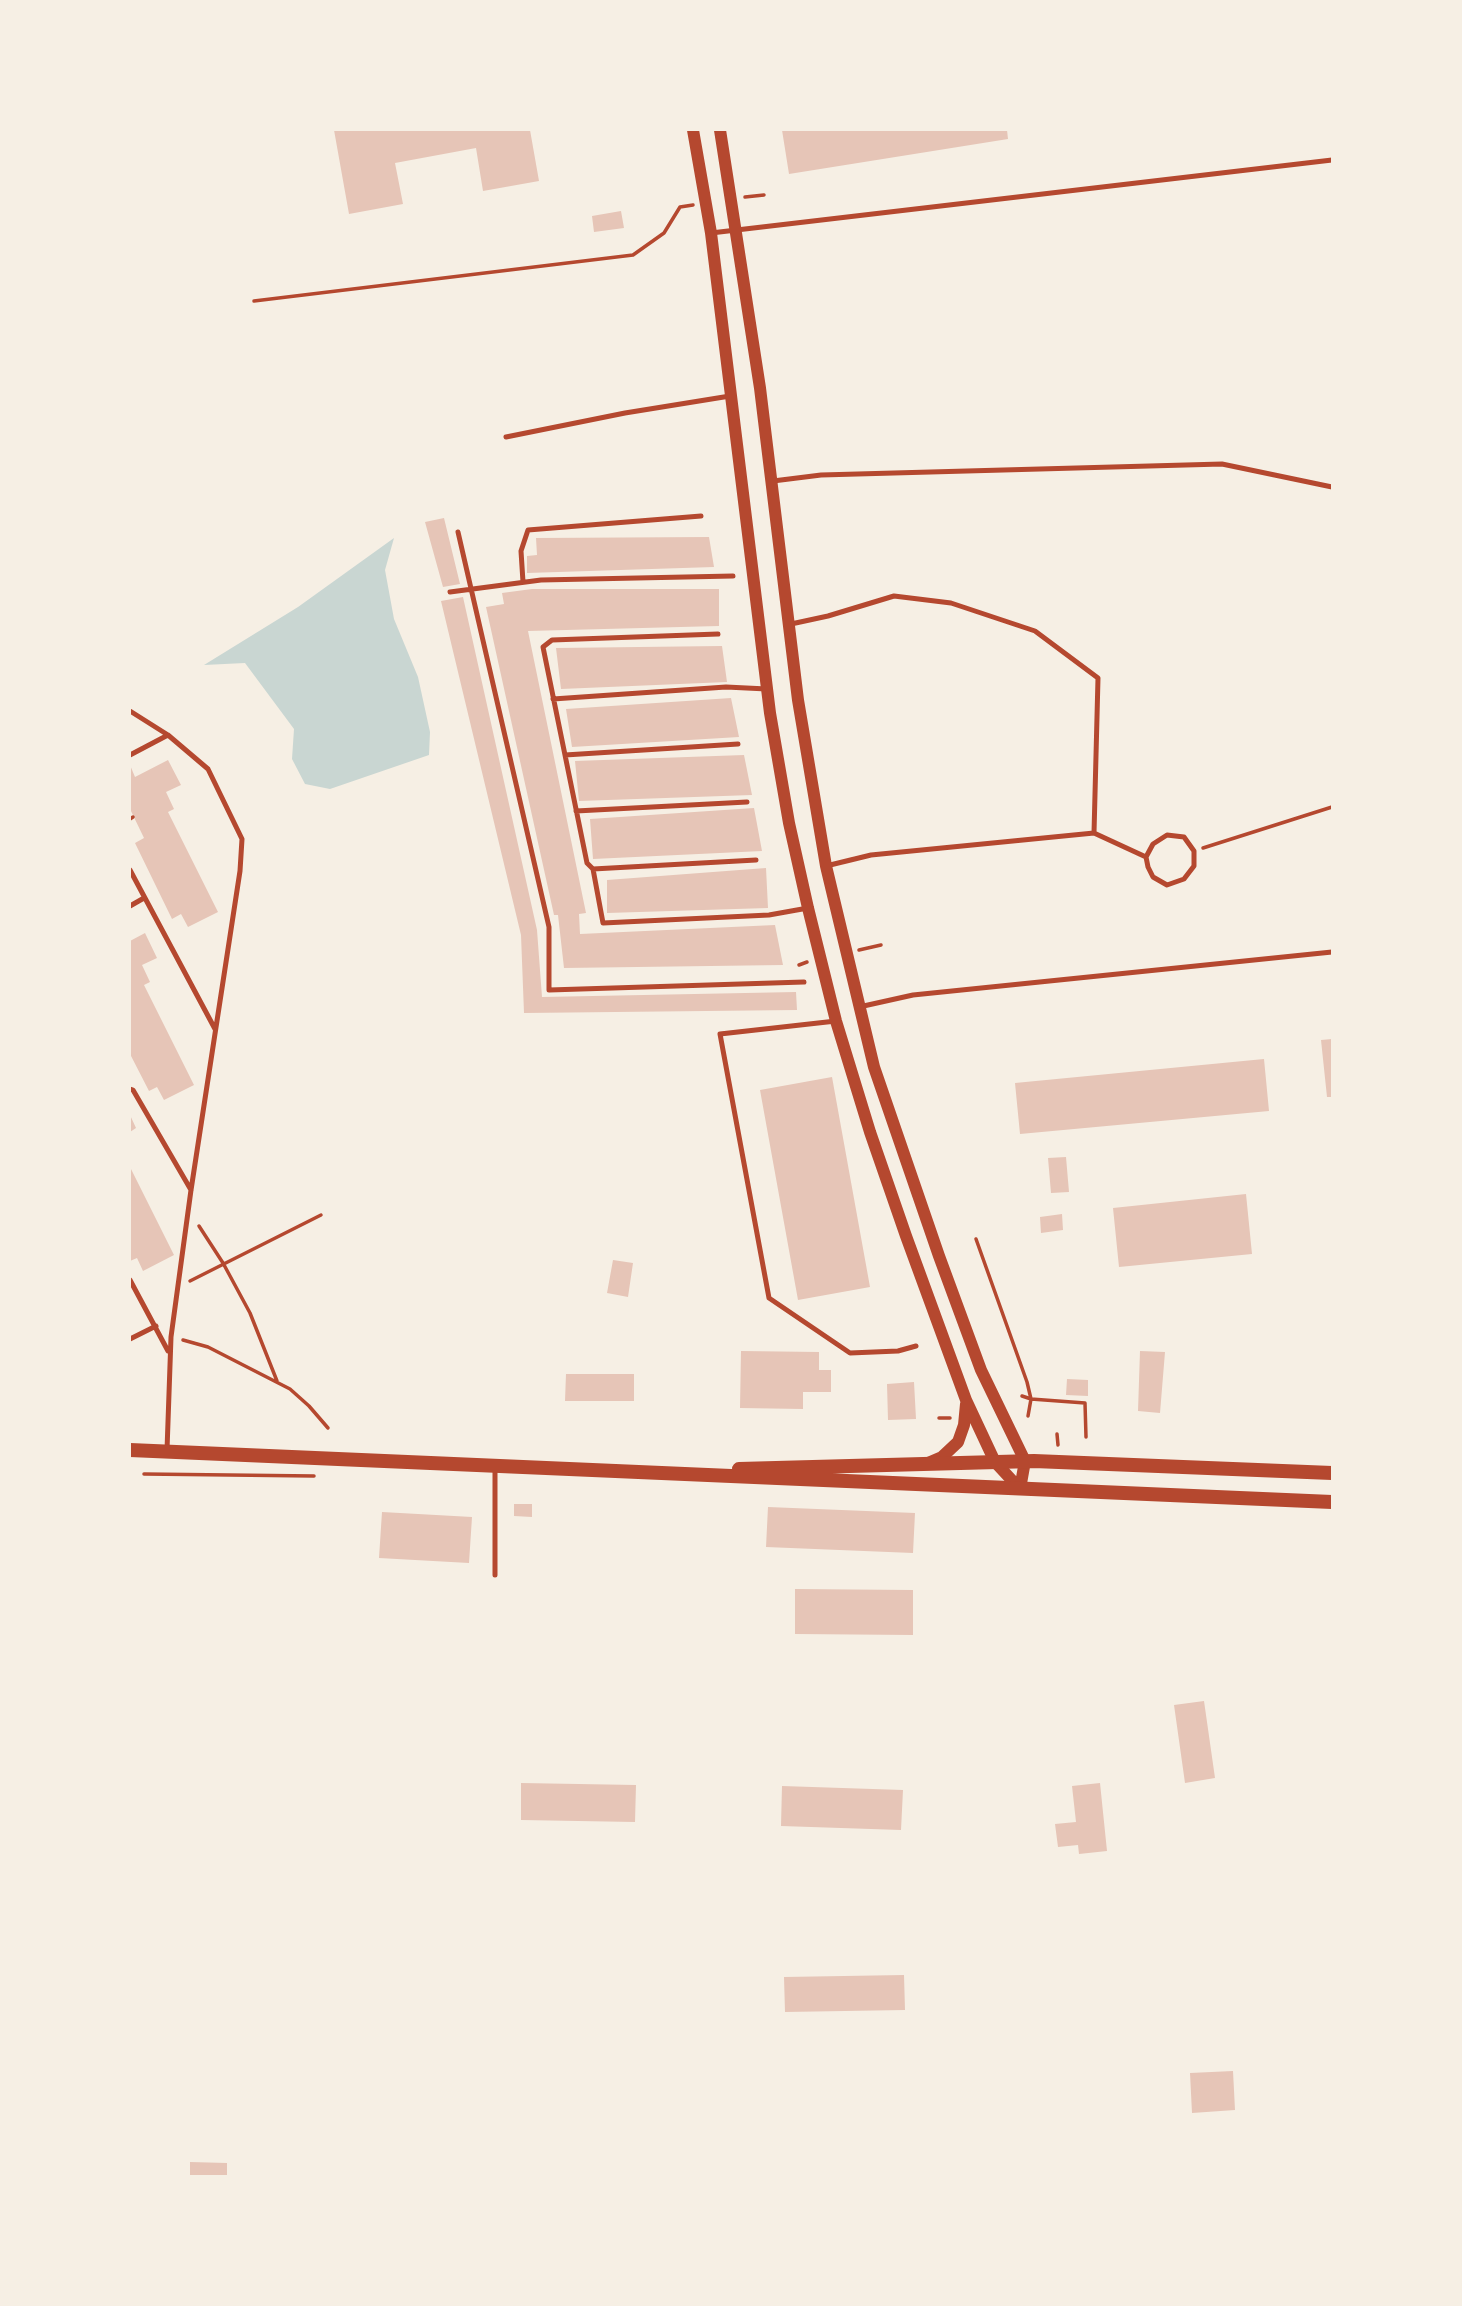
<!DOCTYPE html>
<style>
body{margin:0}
#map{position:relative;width:1462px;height:2306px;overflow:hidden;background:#f6efe4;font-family:"Nunito Sans",sans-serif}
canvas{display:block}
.frame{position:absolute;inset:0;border:131px solid #f6efe4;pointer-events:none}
</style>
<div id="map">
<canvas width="1462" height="2306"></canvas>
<div class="frame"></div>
</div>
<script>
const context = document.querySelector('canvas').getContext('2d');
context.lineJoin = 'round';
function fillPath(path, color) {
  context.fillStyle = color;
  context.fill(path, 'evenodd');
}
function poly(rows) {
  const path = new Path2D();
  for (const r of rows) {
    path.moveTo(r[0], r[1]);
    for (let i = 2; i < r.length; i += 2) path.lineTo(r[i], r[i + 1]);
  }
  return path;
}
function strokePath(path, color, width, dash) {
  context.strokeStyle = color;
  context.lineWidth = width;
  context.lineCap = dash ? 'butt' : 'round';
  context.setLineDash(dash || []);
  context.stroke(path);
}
const water = poly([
 [394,538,385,570,394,619,418,677,430,732,429,755,330,789,305,784,292,759,294,729,245,663,204,665,298,607]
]);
const building = poly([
 [334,130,530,130,539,181,483,191,476,148,395,163,403,204,349,214],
 [782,130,1007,130,1008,139,789,174],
 [621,211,624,228,594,232,592,216],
 [444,518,460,584,443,587,425,522],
 [709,537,714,567,527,573,527,556,537,555,536,538],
 [532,589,719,589,719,626,528,631,586,913,579,914,580,934,775,925,783,965,564,968,558,915,554,915,486,607,504,604,502,593],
 [463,597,537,930,542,997,796,992,797,1010,524,1013,521,935,441,601],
 [722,646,727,682,561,689,556,648],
 [731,698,739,737,572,747,566,709],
 [744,755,752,795,579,801,575,761],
 [168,760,181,785,166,792,174,809,168,812,218,912,188,927,181,914,172,919,135,843,144,838,130,809,130,765,135,777],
 [754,808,762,851,593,859,590,819],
 [766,868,768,908,607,913,607,880],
 [145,933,157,958,142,965,150,982,144,985,194,1085,164,1100,157,1087,149,1091,130,1054,130,941],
 [1332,1039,1332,1097,1327,1097,1321,1040],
 [1264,1059,1269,1111,1020,1134,1015,1083],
 [832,1077,870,1287,798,1300,760,1090],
 [130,1115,136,1128,130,1132],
 [1066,1157,1069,1192,1051,1193,1048,1158],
 [130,1167,174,1255,143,1271,137,1258,130,1261],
 [1246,1194,1252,1254,1119,1267,1113,1208],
 [1062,1214,1063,1230,1041,1233,1040,1217],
 [613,1260,633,1263,628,1297,607,1293],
 [741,1351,819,1352,819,1370,831,1370,831,1392,803,1392,803,1409,740,1408],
 [1140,1351,1165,1352,1160,1413,1138,1411],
 [566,1374,634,1374,634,1401,565,1401],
 [1067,1379,1088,1380,1088,1396,1066,1395],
 [914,1382,916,1419,888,1420,887,1384],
 [514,1504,532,1504,532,1517,514,1516],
 [768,1507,915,1513,913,1553,766,1547],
 [382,1512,472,1517,469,1563,379,1558],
 [795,1589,913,1590,913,1635,795,1634],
 [1204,1701,1215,1778,1185,1783,1174,1705],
 [521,1783,636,1785,635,1822,521,1820],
 [1100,1783,1107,1851,1079,1854,1078,1845,1058,1847,1055,1824,1076,1822,1072,1786],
 [782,1786,903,1790,901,1830,781,1826],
 [904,1975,905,2010,785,2012,784,1977],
 [1233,2071,1235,2110,1192,2113,1190,2073],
 [190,2162,227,2163,227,2176,190,2176]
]);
const path = poly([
 [745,197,764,195],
 [254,301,633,255,664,233,680,207,693,205],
 [130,819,133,817],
 [1203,848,1332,807],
 [859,950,881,945],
 [799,965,807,962],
 [199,1226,223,1263,250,1313,277,1381],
 [976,1239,1027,1382,1031,1399,1028,1416],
 [190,1281,321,1215],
 [183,1340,208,1347,290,1389,309,1406,328,1428],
 [1022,1396,1031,1399,1085,1403,1086,1437],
 [939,1418,950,1418],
 [1057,1434,1058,1445],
 [144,1474,314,1476]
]);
const service = poly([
 [711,233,1332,160],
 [506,437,625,413,730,396],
 [773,481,821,475,1222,464,1332,487],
 [458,532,549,927,549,990,804,982],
 [523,582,521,551,528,530,701,516],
 [450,592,541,580,733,576],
 [791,624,828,616,894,596,951,603,1035,631,1098,678,1094,833,871,855,826,866],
 [718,634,552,640,543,647,587,863,593,869,756,860],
 [553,699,726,687,767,689],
 [130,711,168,735,208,769,242,839,240,871,191,1190,171,1337,167,1450],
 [130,755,168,735],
 [565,755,738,744],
 [576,811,747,802],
 [1094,833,1146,857,1148,867,1153,877,1167,885,1184,879,1194,866,1194,851,1184,837,1167,835,1153,844,1146,857],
 [593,869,603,923,769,915,808,908],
 [130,870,215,1029],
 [130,906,144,898],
 [859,1007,913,995,1332,952],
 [836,1021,720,1034,769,1298,850,1353,898,1351,916,1346],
 [130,1089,133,1090,191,1190],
 [130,1280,168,1351],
 [130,1339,156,1326],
 [495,1466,495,1575]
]);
const tertiary = poly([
 [693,130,711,233,770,713,789,823,808,908,836,1021,870,1132,906,1236,966,1400,995,1462,1020,1489],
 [720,130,760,388,798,700,826,866,874,1067,939,1256,981,1370,1025,1461,1020,1489],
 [928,1463,942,1457,958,1442,964,1425,966,1404]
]);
const secondary = poly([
 [130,1450,1332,1502],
 [739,1469,1034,1461,1332,1473]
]);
fillPath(water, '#c9d6d2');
fillPath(building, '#e6c5b7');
strokePath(path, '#b5482f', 3.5);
strokePath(service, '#b5482f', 5);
strokePath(tertiary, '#b5482f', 12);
strokePath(secondary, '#b5482f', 14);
</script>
